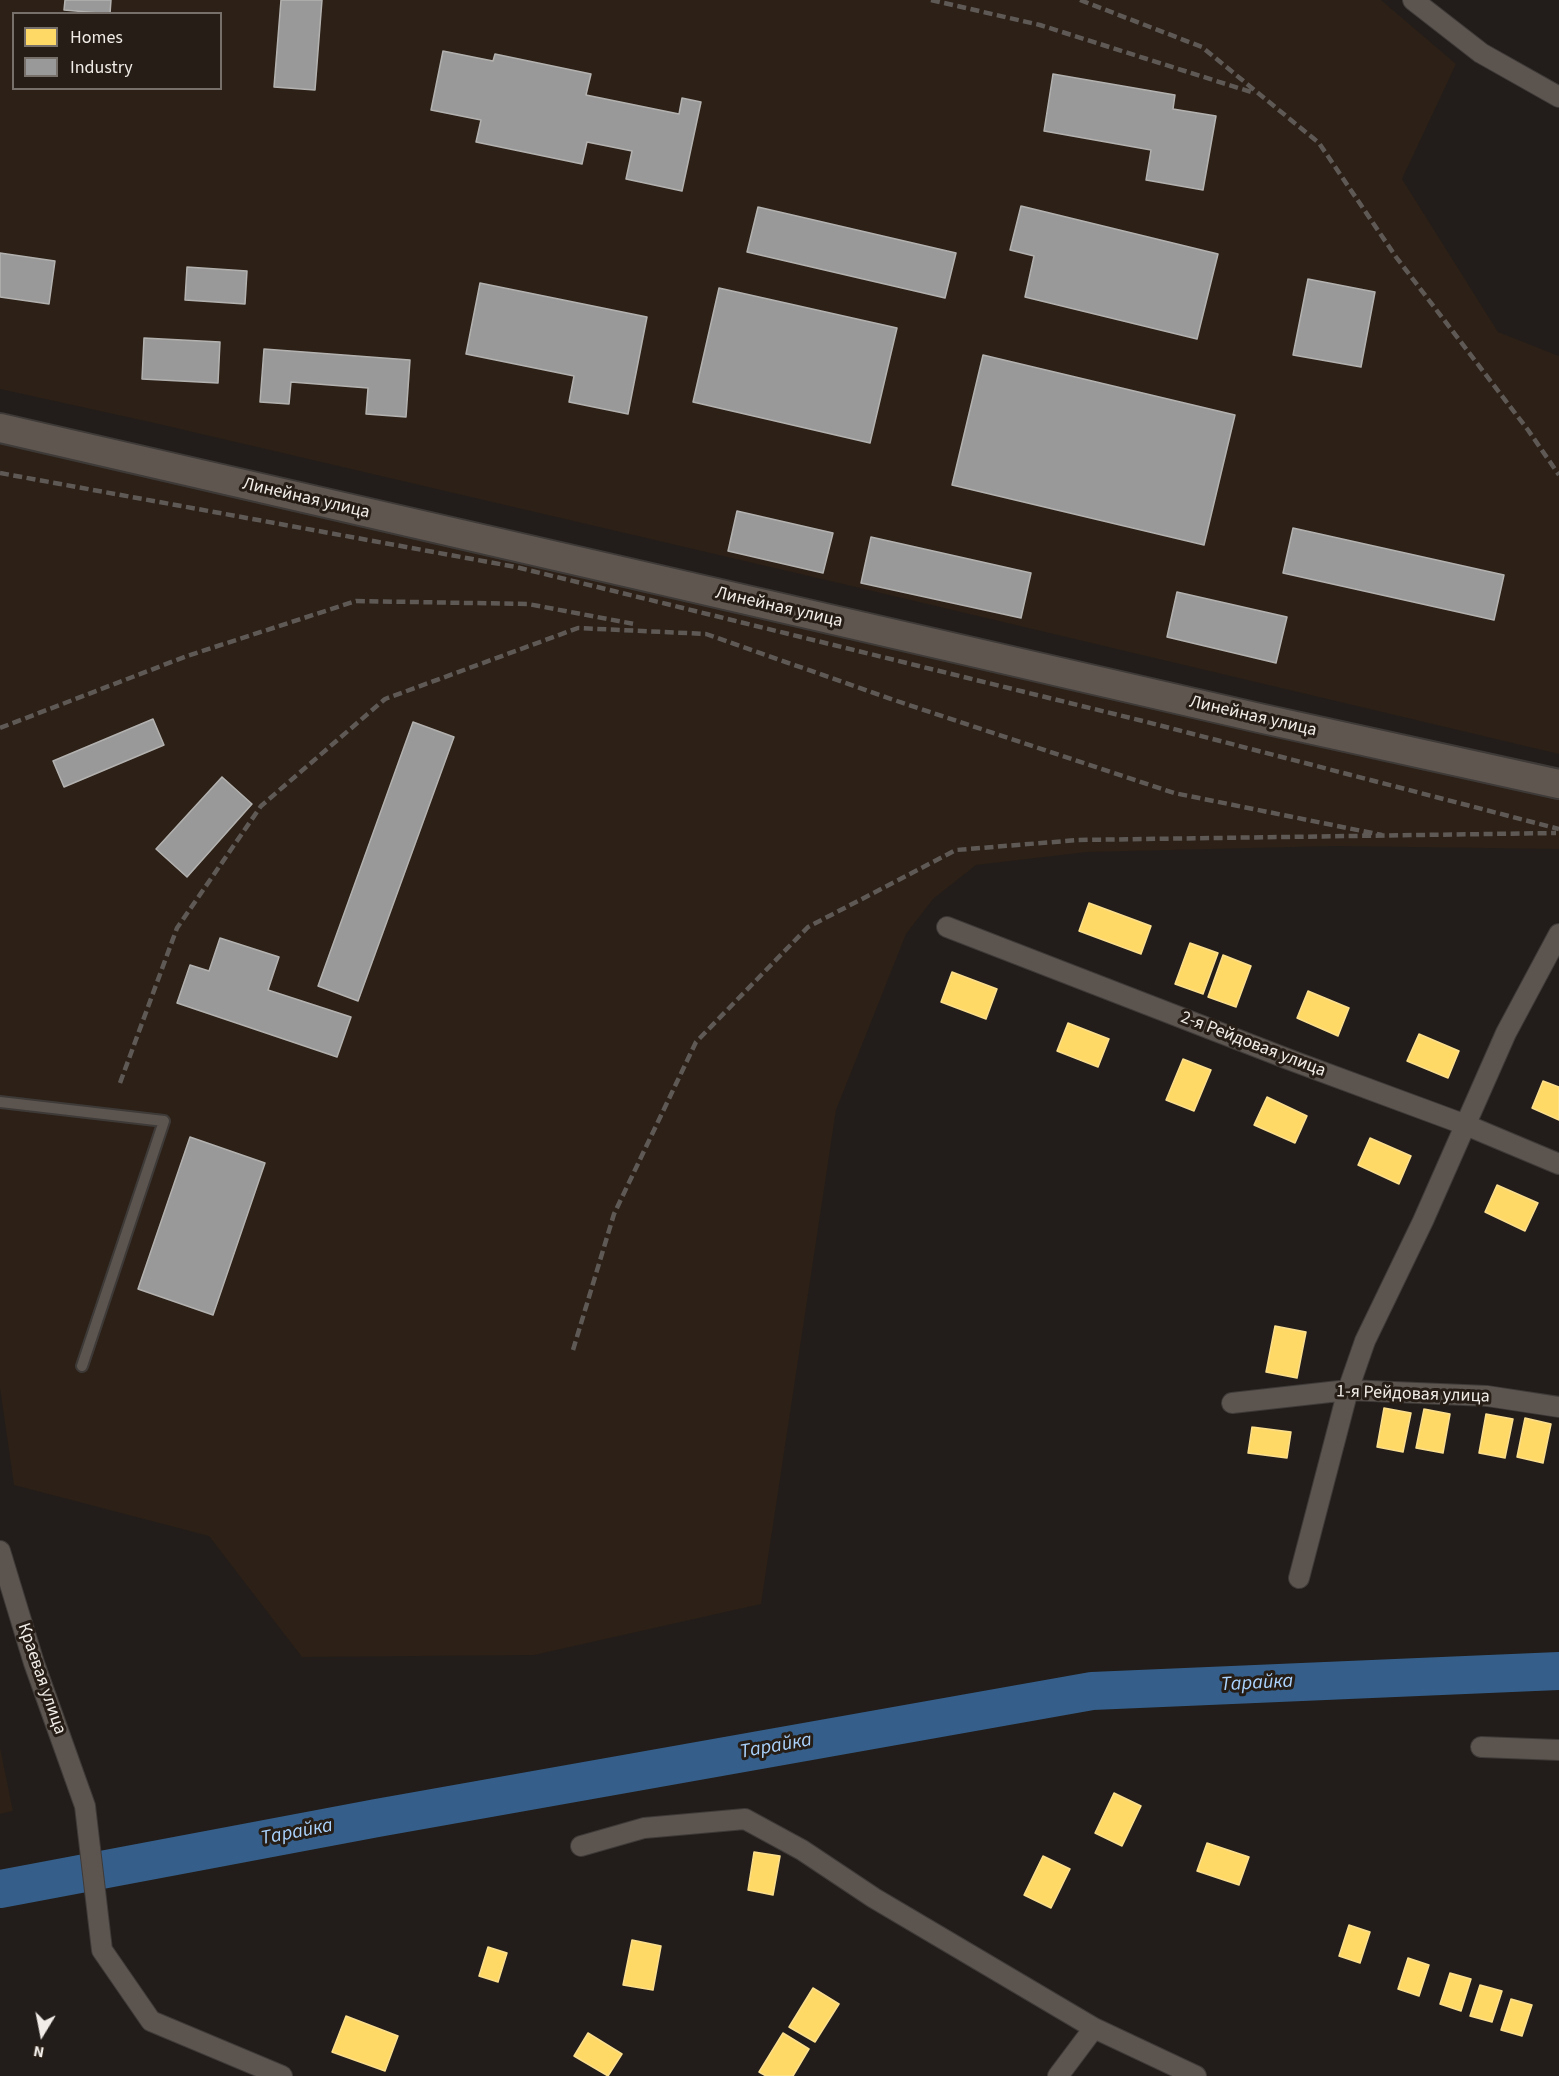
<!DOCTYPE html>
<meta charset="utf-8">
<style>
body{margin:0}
#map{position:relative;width:1559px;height:2076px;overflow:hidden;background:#221d1a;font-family:"Source Sans 3",sans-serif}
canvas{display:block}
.legend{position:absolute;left:12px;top:12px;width:210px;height:78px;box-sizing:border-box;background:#251d16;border:2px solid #77706a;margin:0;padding:8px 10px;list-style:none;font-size:18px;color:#f1ece7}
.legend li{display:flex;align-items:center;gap:12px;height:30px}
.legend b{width:30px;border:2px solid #77706a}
.north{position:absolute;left:12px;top:2004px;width:60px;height:60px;-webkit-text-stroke:4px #251d16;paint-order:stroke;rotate:190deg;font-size:16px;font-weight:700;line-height:24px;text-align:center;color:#f1ece7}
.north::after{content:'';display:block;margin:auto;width:21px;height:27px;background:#f1ece7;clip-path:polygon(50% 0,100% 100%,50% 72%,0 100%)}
</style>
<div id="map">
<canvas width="1559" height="2076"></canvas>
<ul class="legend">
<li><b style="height:16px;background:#ffd966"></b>Homes</li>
<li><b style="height:16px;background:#999"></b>Industry</li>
</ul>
<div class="north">N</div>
</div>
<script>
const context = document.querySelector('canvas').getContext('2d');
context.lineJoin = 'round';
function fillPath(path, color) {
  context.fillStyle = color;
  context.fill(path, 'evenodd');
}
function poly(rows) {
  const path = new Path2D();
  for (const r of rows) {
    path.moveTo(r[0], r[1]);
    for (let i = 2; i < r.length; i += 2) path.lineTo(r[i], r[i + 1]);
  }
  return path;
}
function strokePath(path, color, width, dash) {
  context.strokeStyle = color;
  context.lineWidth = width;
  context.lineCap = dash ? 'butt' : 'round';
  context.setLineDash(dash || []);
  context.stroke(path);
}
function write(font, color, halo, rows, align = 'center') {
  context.font = font + ' "Source Sans 3",sans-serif';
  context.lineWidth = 6;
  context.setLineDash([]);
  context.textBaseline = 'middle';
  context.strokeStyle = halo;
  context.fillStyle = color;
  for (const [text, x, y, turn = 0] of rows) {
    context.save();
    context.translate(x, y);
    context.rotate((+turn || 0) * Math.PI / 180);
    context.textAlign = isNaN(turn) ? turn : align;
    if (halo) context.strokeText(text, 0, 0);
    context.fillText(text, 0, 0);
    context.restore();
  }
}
const built = poly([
 [0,0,1381,0,1456,64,1402,179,1498,332,1559,356,1559,754,843,584,150,422,0,389],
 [14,14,220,14,220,88,14,88],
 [0,444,1559,799,1559,849,1335,846,1087,852,976,865,933,899,906,934,836,1110,761,1604,534,1655,302,1657,209,1536,14,1485,0,1388],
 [0,1748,13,1811,0,1814]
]);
const homes = poly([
 [1089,903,1151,926,1141,954,1079,931,1089,903],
 [1190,943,1218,953,1203,994,1175,984,1190,943],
 [1223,955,1251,966,1236,1007,1208,997,1223,955],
 [952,972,997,989,986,1019,941,1002,952,972],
 [1308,991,1349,1008,1338,1036,1297,1018,1308,991],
 [1068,1023,1109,1039,1098,1067,1057,1051,1068,1023],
 [1419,1034,1459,1051,1448,1078,1407,1061,1419,1034],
 [1183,1059,1211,1070,1194,1111,1166,1100,1183,1059],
 [1543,1081,1559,1087,1559,1120,1532,1108,1543,1081],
 [1267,1097,1307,1116,1295,1143,1254,1125,1267,1097],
 [1370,1138,1411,1156,1399,1184,1358,1165,1370,1138],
 [1497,1185,1538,1203,1525,1231,1485,1212,1497,1185],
 [1275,1326,1306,1332,1297,1378,1266,1372,1275,1326],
 [1384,1408,1411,1413,1403,1452,1377,1447,1384,1408],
 [1424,1409,1450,1414,1443,1453,1416,1448,1424,1409],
 [1486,1414,1513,1419,1505,1458,1479,1453,1486,1414],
 [1525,1418,1551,1424,1543,1463,1517,1457,1525,1418],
 [1252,1427,1291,1432,1287,1458,1248,1453,1252,1427],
 [1114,1793,1141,1806,1122,1846,1095,1833,1114,1793],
 [1207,1843,1249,1857,1239,1885,1197,1871,1207,1843],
 [754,1852,780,1856,773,1895,748,1890,754,1852],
 [1043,1856,1070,1869,1051,1908,1024,1895,1043,1856],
 [1349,1925,1370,1932,1360,1963,1339,1956,1349,1925],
 [632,1940,661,1946,653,1990,623,1985,632,1940],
 [488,1947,507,1953,498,1982,479,1976,488,1947],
 [1408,1958,1429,1965,1419,1996,1398,1989,1408,1958],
 [1450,1973,1471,1979,1461,2011,1440,2004,1450,1973],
 [1480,1985,1502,1991,1492,2022,1470,2016,1480,1985],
 [813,1988,839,2004,815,2042,789,2027,813,1988],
 [1511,1999,1532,2005,1522,2036,1501,2030,1511,1999],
 [346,2016,398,2036,385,2071,332,2052,346,2016],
 [588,2033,622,2054,608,2076,574,2056,588,2033],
 [783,2033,809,2049,793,2076,766,2076,759,2072,783,2033]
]);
const industry = poly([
 [65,0,111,0,110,14,64,10,65,0],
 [281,0,322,0,315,90,274,87,281,0],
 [443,51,493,61,495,54,591,74,586,95,679,114,682,98,701,102,682,191,626,179,632,151,587,142,582,164,476,142,481,120,431,110,443,51],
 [1053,74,1175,95,1173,109,1216,116,1203,190,1146,180,1151,150,1044,131,1053,74],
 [1021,206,1218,254,1197,339,1025,297,1034,256,1010,250,1021,206],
 [758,207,956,253,945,298,747,252,758,207],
 [0,253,55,261,49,304,0,297,0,253],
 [187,267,247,271,245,304,185,300,187,267],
 [1308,279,1375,292,1361,367,1293,355,1308,279],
 [480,283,647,317,628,414,569,402,574,376,466,354,480,283],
 [719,288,897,328,870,443,693,402,719,288],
 [144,338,220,342,218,383,142,379,144,338],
 [264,349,410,360,406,417,366,414,368,388,291,382,289,404,260,402,264,349],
 [983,355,1235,415,1204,545,952,485,983,355],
 [737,511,833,533,823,573,728,551,737,511],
 [1293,528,1504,575,1494,620,1283,573,1293,528],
 [871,537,1031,573,1021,618,861,583,871,537],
 [1177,592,1287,617,1276,663,1167,637,1177,592],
 [153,719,164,745,64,787,53,761,153,719],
 [413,722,454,737,358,1001,318,986,413,722],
 [222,777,252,804,187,877,156,849,222,777],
 [220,938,279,957,268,990,351,1017,337,1057,177,1003,190,965,209,971,220,938],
 [190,1137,265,1163,213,1315,138,1289,190,1137]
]);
const river = poly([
 [0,1889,377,1818,1092,1691,1559,1671]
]);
const lane = poly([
 [0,1102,164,1121,82,1366]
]);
const street = poly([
 [1413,0,1481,53,1559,97],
 [947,927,1293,1061,1466,1125,1559,1164],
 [1232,1403,1348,1390,1487,1396,1559,1407],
 [0,1551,34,1663,85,1806,102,1950,151,2021,282,2076],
 [1299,1578,1348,1390,1365,1341,1423,1221,1506,1033,1559,934],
 [1481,1747,1559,1750],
 [581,1846,644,1828,745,1819,802,1850,874,1898,1094,2028],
 [1058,2076,1094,2028,1196,2076]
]);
const secondary = poly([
 [0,428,1259,718,1559,784]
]);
const rail = poly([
 [931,0,1040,25,1251,92],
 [1080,0,1202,47,1319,143,1396,257,1528,430,1559,475],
 [0,473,516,567,1147,722,1559,829],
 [0,728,187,656,356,601,528,604,634,624],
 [120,1083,177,928,261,806,385,699,578,628,706,634,897,701,1174,793,1382,835],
 [573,1350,614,1214,696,1042,808,927,956,850,1078,840,1556,833]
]);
const streetNames = [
 ["Линейная улица",306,499,13],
 ["Линейная улица",779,608,13],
 ["Линейная улица",1253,717,13],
 ["2-я Рейдовая улица",1253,1045,21],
 ["1-я Рейдовая улица",1413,1395,2],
 ["Краевая улица",41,1679,71]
];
const waterNames = [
 ["Тарайка",1257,1684,-3],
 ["Тарайка",776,1747,-10],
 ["Тарайка",297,1833,-11]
];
fillPath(built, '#2c2017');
fillPath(homes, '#ffd966');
strokePath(homes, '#fbdf8d', 1.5);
fillPath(industry, '#999');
strokePath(industry, '#b3b2b0', 1.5);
strokePath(river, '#355f8a', 38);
strokePath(lane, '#3e3a38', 14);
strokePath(street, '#3e3a38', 22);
strokePath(secondary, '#3e3a38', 32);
strokePath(lane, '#5c544f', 10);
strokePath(street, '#5c544f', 20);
strokePath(secondary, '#605650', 28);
strokePath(rail, '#5f5956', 4.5, [9, 4.5]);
write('18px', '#f1ece7', '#251d16', streetNames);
write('italic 20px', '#abd3fd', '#251d16', waterNames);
</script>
